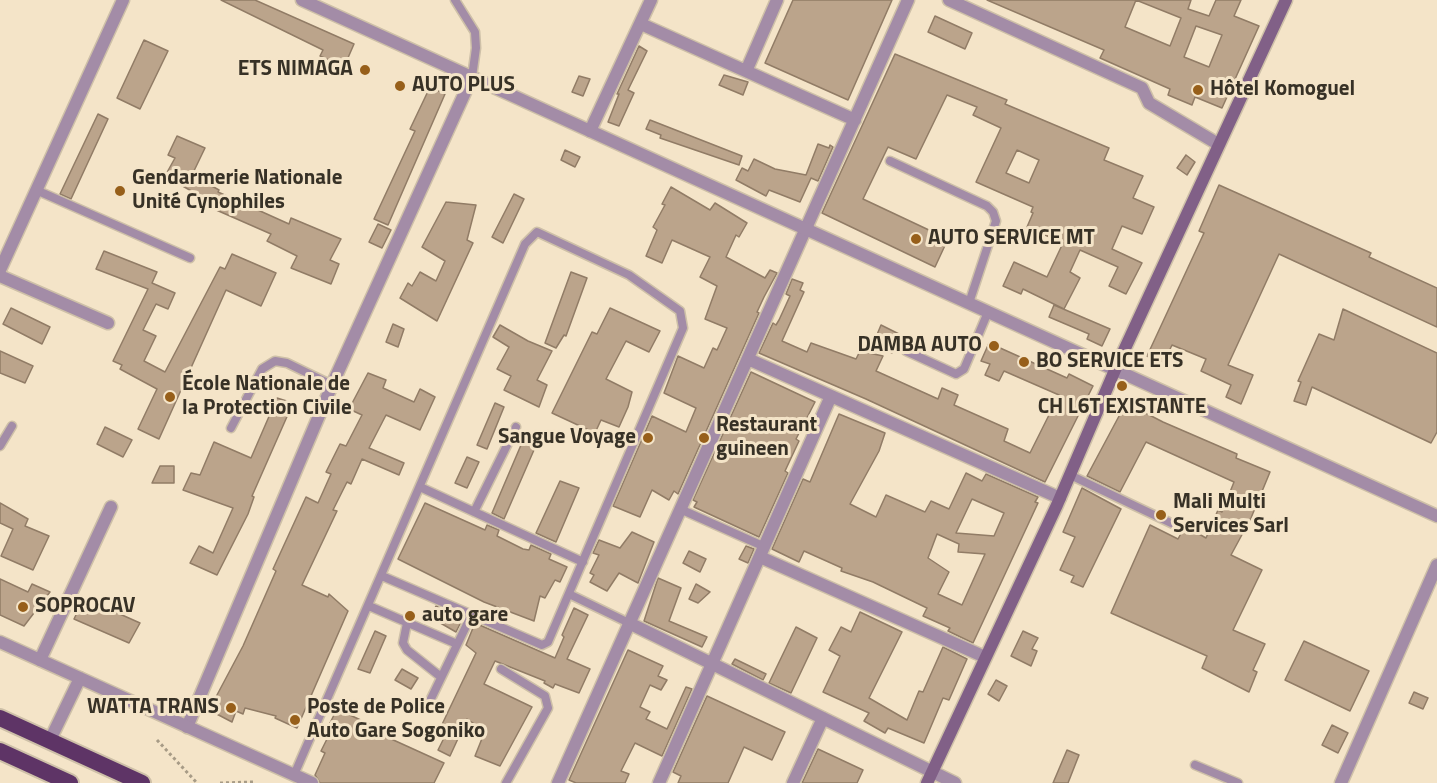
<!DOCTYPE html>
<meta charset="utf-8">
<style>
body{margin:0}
canvas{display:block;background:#f4e4c8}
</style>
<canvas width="1437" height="783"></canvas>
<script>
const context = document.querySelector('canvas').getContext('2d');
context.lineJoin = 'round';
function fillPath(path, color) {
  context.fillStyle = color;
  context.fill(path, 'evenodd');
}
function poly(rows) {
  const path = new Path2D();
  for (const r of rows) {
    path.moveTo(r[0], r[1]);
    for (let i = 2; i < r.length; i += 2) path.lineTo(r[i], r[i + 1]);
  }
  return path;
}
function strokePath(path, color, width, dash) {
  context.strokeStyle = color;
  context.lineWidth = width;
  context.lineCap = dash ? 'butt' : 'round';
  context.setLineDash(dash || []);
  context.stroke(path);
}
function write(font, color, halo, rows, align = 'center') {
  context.font = font + ' "Titillium Web",sans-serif';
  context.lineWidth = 6;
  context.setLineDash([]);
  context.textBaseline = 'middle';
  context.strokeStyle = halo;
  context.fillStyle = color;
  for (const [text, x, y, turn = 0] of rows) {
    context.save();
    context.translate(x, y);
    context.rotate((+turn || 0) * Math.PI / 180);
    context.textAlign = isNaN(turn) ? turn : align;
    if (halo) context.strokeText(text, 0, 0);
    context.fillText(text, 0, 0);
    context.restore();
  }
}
const building = poly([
 [221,0,255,0,354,44,344,67,320,56,323,50,221,0],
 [793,0,892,0,848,100,765,63,793,0],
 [987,0,1136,0,1125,27,1170,46,1181,18,1136,0,1191,0,1188,9,1209,16,1216,0,1241,0,1234,16,1259,26,1222,108,1195,97,1192,105,1168,95,1170,89,1100,58,1104,50,987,0],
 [1196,26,1222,35,1209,67,1184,57,1196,26],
 [935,16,972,33,965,49,928,32,935,16],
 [144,40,168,51,140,109,117,98,144,40],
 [639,46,647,51,628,90,634,93,619,126,608,122,619,94,617,94,639,46],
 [895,54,1007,100,1005,104,1109,148,1104,160,1143,176,1133,198,1154,207,1142,234,1122,226,1112,249,1142,263,1126,294,1109,286,1118,267,1080,250,1070,272,1080,278,1064,309,1023,289,1021,294,1003,286,1014,262,1047,277,1063,243,1027,227,1033,213,1031,212,1033,207,976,182,1001,128,973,115,977,107,947,95,916,159,888,147,863,199,948,239,935,267,822,213,895,54],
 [1017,150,1039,160,1029,183,1006,173,1017,150],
 [724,75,748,82,743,95,719,85,724,75],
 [579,76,590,79,583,96,572,92,579,76],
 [430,87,445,94,388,225,374,219,415,131,410,129,430,87],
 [98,114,108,119,71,199,60,194,98,114],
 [650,120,742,156,739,165,660,138,661,135,646,129,650,120],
 [177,136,205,148,192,175,219,190,218,192,289,224,291,218,341,239,330,260,339,264,331,284,291,268,297,256,267,241,271,234,214,209,216,205,165,176,175,158,168,155,177,136],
 [818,144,829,148,830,145,833,147,818,181,811,178,800,202,769,190,766,196,736,180,742,168,748,171,754,159,775,169,806,175,818,144],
 [565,150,580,157,575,167,561,160,565,150],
 [1186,155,1195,162,1187,175,1177,168,1186,155],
 [1219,185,1371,253,1369,257,1437,288,1437,327,1279,254,1228,365,1253,375,1241,404,1226,397,1231,385,1201,371,1206,359,1172,345,1163,364,1147,356,1204,233,1199,231,1219,185],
 [671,187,710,210,715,203,747,223,739,237,736,235,726,257,765,278,770,270,777,273,764,297,757,312,759,313,678,494,674,491,669,500,652,490,640,517,613,506,652,416,686,432,696,408,664,393,675,364,678,356,704,368,713,348,717,350,727,328,705,319,717,286,700,277,710,257,672,240,662,263,646,256,657,230,653,227,665,205,662,204,671,187],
 [514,194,524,199,503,243,492,237,514,194],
 [446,202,476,205,467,240,473,243,437,321,400,298,408,283,412,286,420,272,436,281,445,261,422,247,446,202],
 [378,224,391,230,382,248,369,242,378,224],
 [104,251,157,272,152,283,175,293,168,309,156,304,143,330,156,336,144,361,165,372,220,267,225,269,232,254,276,273,261,306,226,290,159,439,138,429,157,389,120,369,122,365,113,361,148,289,96,269,104,251],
 [571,272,587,278,566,336,564,335,556,348,545,343,571,272],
 [792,279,803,283,800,290,804,292,782,341,807,352,811,343,856,359,860,351,883,356,876,371,938,399,942,388,958,395,954,405,1008,429,1004,441,1030,453,1059,395,1004,371,999,381,985,375,990,364,981,361,989,343,1067,378,1069,374,1093,386,1045,482,866,399,759,353,773,323,776,325,779,320,790,296,786,294,792,279],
 [1054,305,1110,329,1102,346,1087,339,1089,334,1049,317,1054,305],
 [11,308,50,327,42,344,3,324,11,308],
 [610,308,660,331,649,352,626,341,606,379,632,392,628,407,619,427,601,420,595,433,552,413,592,332,597,334,610,308],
 [1343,309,1437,353,1437,432,1431,443,1312,387,1306,405,1294,401,1301,382,1298,381,1319,334,1334,340,1343,309],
 [393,324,404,329,398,347,386,342,393,324],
 [500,325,528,341,552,351,537,380,547,385,539,407,504,390,511,376,497,369,509,347,493,337,500,325],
 [881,325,901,335,892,353,882,348,884,341,876,337,881,325],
 [0,351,33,366,25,383,0,373,0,351],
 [751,372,815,402,796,439,799,441,785,471,788,473,759,537,694,507,697,502,693,500,751,372],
 [368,373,386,380,383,388,414,402,420,389,435,397,420,430,386,415,369,448,404,463,399,475,362,459,351,484,347,482,333,510,337,511,302,585,328,597,329,594,348,611,297,728,275,718,276,716,245,708,243,714,236,711,232,722,209,710,243,646,276,571,273,569,306,497,318,503,331,474,326,472,340,444,346,446,362,415,349,409,368,373],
 [277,398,293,403,252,496,254,497,248,514,217,575,190,563,199,546,213,553,233,508,183,490,191,473,200,475,214,442,251,458,277,398],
 [495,403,504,407,487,449,477,445,495,403],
 [1126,403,1163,422,1237,454,1236,458,1270,472,1251,518,1231,555,1262,570,1233,630,1265,644,1253,670,1257,672,1249,692,1202,668,1207,656,1111,613,1150,525,1178,539,1185,526,1206,538,1218,510,1222,512,1234,482,1146,442,1120,492,1087,476,1126,403],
 [839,414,885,433,879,451,850,504,876,517,886,495,925,512,931,501,949,509,966,473,982,481,986,474,1038,497,1035,502,1038,503,973,643,948,631,950,628,923,616,927,608,873,582,841,571,842,568,804,551,799,562,772,549,803,479,810,482,839,414],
 [972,499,1004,513,994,536,956,533,972,499],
 [937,534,959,544,958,552,985,554,962,605,938,594,949,572,928,558,937,534],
 [105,427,132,440,123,457,97,444,105,427],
 [524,438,537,443,504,519,492,513,524,438],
 [467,457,479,462,467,488,455,483,467,457],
 [160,466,174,466,174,483,152,483,160,466],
 [560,481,579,488,556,542,536,533,560,481],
 [1082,488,1121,509,1083,587,1071,582,1074,576,1060,570,1075,537,1063,532,1082,488],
 [0,503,28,519,25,526,49,536,33,570,1,556,13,529,0,523,0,503],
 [425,503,485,530,487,525,499,530,497,536,523,549,529,550,531,545,551,554,549,559,567,567,560,582,555,580,545,598,540,596,534,621,484,602,398,559,425,503],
 [632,532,654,542,638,583,619,573,607,591,590,582,594,575,590,573,599,555,593,553,599,540,620,548,632,532],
 [746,546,754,549,748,563,739,559,746,546],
 [689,551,706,559,700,572,683,563,689,551],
 [658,578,681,588,669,621,707,637,702,647,644,621,658,578],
 [0,579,28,592,32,584,50,592,24,626,0,615,0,579],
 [696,584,710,592,698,603,689,599,696,584],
 [84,598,140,623,129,643,74,619,84,598],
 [436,606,462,620,456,632,430,617,436,606],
 [574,608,588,615,567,659,590,669,579,693,555,684,553,688,544,683,545,681,495,661,484,684,532,707,500,766,475,756,485,731,467,719,450,756,438,750,444,738,437,735,476,653,466,645,475,623,555,658,564,637,562,635,574,608],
 [860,612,902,632,869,698,907,720,919,691,923,692,943,647,967,659,949,700,943,698,924,743,888,728,885,733,864,721,869,713,823,692,840,656,829,650,841,627,851,632,860,612],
 [796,627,817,638,791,693,769,683,796,627],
 [375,631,386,636,370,673,358,669,375,631],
 [1023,631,1038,638,1032,649,1037,651,1031,666,1011,656,1023,631],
 [1304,641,1369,671,1350,711,1285,680,1304,641],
 [628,650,663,666,658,676,667,680,661,690,650,685,640,707,650,712,646,719,667,729,686,687,692,689,662,756,635,743,621,771,629,774,625,783,576,783,569,780,628,650],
 [735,659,766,674,763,680,732,664,735,659],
 [402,669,418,678,411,689,395,680,402,669],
 [996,680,1007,686,999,701,988,694,996,680],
 [1414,692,1428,698,1423,709,1409,703,1414,692],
 [707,696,785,732,772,760,744,747,728,783,678,783,681,776,673,772,707,696],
 [337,709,380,729,378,733,444,763,434,783,320,783,315,775,325,753,321,751,329,735,325,733,337,709],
 [1332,725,1348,733,1338,753,1322,745,1332,725],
 [818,749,863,770,857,783,802,783,818,749],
 [1067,750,1079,755,1068,783,1053,783,1067,750]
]);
const path = poly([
 [157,740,197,783],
 [220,783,253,782]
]);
const service = poly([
 [455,0,475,32,476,48,472,77],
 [890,161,987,206,993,212,996,221,969,303],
 [36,190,190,258],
 [906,351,956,374,964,369,988,312],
 [231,428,262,369,275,361,287,363,332,385],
 [0,446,12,426],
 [1070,475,1173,524],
 [420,487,583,562],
 [680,509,765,547],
 [474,512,516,427],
 [569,594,629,623],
 [369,606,457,644],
 [407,623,403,643,407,650,441,677],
 [501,669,545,696,548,708,506,783],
 [427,707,471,616],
 [1195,765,1238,783],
 [294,775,525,244,537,232,629,275,680,311,683,328,548,642,542,645,382,576]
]);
const minor = poly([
 [949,0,1142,88,1149,103,1218,144],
 [641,24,855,120],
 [747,69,777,0],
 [590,131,651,0],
 [0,270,123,0],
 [0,276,108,323],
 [748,359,1060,498],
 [760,557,985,657],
 [629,623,955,783],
 [40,660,111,507],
 [187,727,332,385,472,77],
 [558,783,908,0],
 [659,783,831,396],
 [793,783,823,718],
 [1341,783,1437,565]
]);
const tertiary = poly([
 [302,0,1437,516],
 [0,642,312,783],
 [50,740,80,678]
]);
const secondary = poly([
 [927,783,1057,505,1115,370,1286,0]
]);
const trunk = poly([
 [0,718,142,783],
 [0,751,70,783]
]);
const markers = [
 [365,70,6,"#975f1a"],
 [400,86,6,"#975f1a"],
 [1198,90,6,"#975f1a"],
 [120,191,6,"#975f1a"],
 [916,239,6,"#975f1a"],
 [994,346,6,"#975f1a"],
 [1024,362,6,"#975f1a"],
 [1122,386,6,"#975f1a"],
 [170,397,6,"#975f1a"],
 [648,438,6,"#975f1a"],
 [704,438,6,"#975f1a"],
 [1161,515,6,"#975f1a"],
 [23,607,6,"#975f1a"],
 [410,616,6,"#975f1a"],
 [231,708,6,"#975f1a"],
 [295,720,6,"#975f1a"]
];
const poiNames = [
 ["ETS NIMAGA",353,70,"right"],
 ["AUTO PLUS",412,86],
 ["Hôtel Komoguel",1210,90],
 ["Gendarmerie Nationale",132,179],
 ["Unité Cynophiles",132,203],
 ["AUTO SERVICE MT",928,239],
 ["DAMBA AUTO",982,346,"right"],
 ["BO SERVICE ETS",1036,362],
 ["École Nationale de",182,385],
 ["la Protection Civile",182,409],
 ["CH L6T EXISTANTE",1122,408,"center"],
 ["Restaurant",716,426],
 ["guineen",716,450],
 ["Sangue Voyage",636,438,"right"],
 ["Mali Multi",1173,503],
 ["Services Sarl",1173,527],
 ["SOPROCAV",35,607],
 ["auto gare",422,616],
 ["WATTA TRANS",219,708,"right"],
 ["Poste de Police",307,708],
 ["Auto Gare Sogoniko",307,732]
];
fillPath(building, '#bba48b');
strokePath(building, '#917c66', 1.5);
strokePath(service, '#cec0a8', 11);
strokePath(minor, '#cec0a8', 15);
strokePath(tertiary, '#cec0a8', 15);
strokePath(secondary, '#cec0a8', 15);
strokePath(trunk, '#cec0a8', 20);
strokePath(path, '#a79b86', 3, [3, 3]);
strokePath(service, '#a38ca7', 8);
strokePath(minor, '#a38ca7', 12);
strokePath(tertiary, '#a38ca7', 12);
strokePath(secondary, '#816087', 12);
strokePath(trunk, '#5e3466', 16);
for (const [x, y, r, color] of markers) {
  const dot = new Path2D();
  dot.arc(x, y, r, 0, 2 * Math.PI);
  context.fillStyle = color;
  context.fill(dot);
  strokePath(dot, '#f4e4c8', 2);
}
write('bold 21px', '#373126', '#f4e4c8', poiNames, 'left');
</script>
